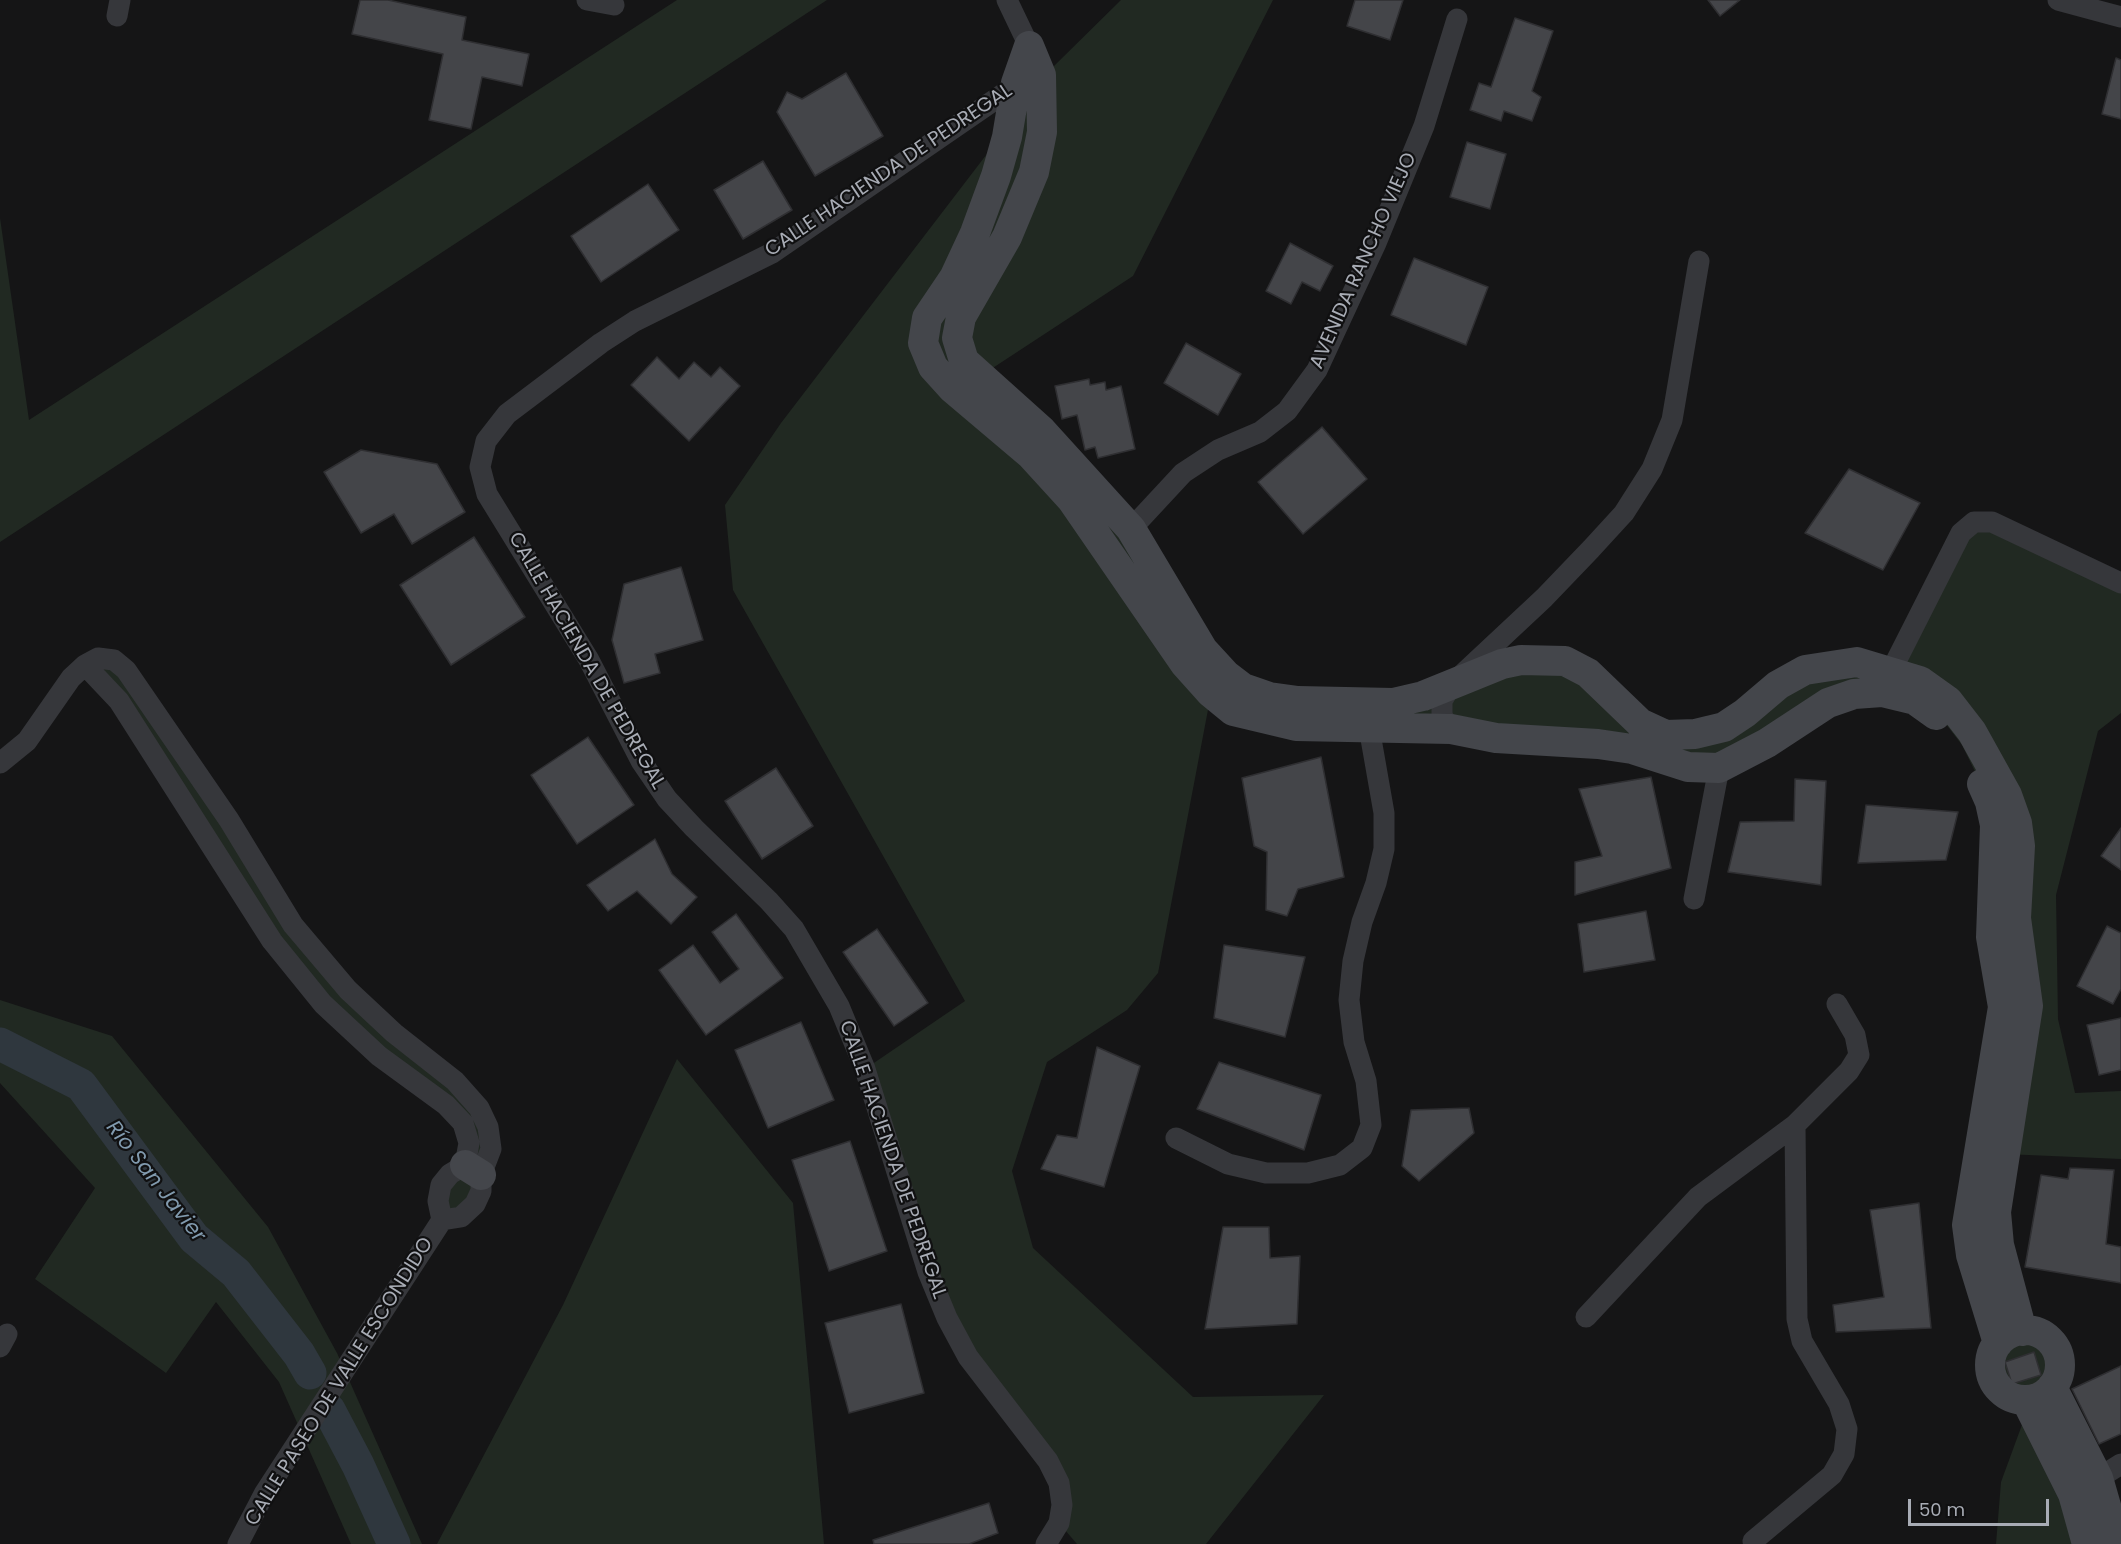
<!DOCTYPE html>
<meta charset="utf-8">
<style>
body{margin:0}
#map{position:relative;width:2121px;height:1544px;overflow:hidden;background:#151516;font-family:Poppins,sans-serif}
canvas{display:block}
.scale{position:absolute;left:1908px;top:1499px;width:141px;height:27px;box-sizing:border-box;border:3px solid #a8acb5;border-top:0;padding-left:8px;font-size:18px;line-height:21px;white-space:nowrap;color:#a8acb5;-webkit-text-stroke:4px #101011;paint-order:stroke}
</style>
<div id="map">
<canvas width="2121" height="1544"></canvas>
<div class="scale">50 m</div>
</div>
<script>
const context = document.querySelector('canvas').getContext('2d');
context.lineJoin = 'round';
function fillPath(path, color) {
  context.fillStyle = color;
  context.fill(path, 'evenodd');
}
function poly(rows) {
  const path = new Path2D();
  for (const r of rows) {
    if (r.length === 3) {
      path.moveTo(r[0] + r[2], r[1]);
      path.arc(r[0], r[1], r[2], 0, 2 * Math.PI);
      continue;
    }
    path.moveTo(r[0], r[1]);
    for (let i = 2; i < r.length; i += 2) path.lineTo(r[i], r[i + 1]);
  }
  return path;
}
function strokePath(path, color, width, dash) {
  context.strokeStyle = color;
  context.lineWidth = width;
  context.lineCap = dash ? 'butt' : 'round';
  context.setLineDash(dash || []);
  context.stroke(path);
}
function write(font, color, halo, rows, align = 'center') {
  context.font = font + ' Poppins,sans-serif';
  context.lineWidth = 4.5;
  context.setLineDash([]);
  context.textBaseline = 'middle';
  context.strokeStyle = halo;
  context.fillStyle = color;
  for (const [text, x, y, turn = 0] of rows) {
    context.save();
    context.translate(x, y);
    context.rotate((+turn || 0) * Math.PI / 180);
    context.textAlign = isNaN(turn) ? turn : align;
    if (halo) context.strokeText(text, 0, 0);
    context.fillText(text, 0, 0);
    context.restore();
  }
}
const green = poly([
 [677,0,827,0,0,542,0,218,29,420],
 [1121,0,1273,0,1133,276,979,377,1042,431,1226,675,1340,701,1541,658,1619,705,1695,734,1778,685,1890,670,1974,522,2121,583,2121,713,2098,731,2056,895,2058,1019,2075,1093,2121,1091,2121,1159,2005,1154,1996,1212,2034,1331,2051,1341,2056,1349,2060,1369,2057,1378,2117,1544,1996,1544,2001,1482,2023,1422,2017,1398,2000,1388,1991,1371,1996,1055,1990,802,1962,745,1942,719,1881,692,1740,759,1211,694,1158,973,1127,1010,1047,1062,1012,1171,1033,1248,1193,1397,1324,1395,1206,1544,1077,1544,1059,1523,1059,1483,968,1357,865,1069,965,1001,733,590,725,505,781,423,1055,65],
 [98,658,114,660,293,925,455,1081,491,1149,461,1217,438,1201,465,1165,463,1123,323,1004,119,701],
 [0,1000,112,1036,268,1227,337,1353,422,1544,351,1544,279,1382,216,1302,166,1373,35,1279,95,1188,0,1083],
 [677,1059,793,1203,824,1544,437,1544,563,1305]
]);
const river = poly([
 [0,1044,81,1085,194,1238,236,1273,299,1354,310,1373],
 [329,1410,358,1465,394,1544]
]);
const building = poly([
 [360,0,388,0,466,17,462,40,529,54,522,86,482,77,471,129,429,120,443,54,352,34,360,0],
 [1355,0,1403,0,1390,40,1347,26,1355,0],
 [1708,0,1740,0,1720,16,1708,0],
 [1515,18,1553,31,1532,91,1541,97,1532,121,1504,111,1501,121,1470,110,1479,83,1491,87,1515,18],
 [2116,58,2121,60,2121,119,2102,114,2116,58],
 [846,73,883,136,815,176,777,112,787,92,802,99,846,73],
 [1467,142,1506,154,1490,209,1450,197,1467,142],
 [763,161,792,210,743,239,714,190,763,161],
 [648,184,679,230,601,282,571,236,648,184],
 [1290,243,1333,266,1320,291,1302,282,1291,304,1266,291,1290,243],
 [1414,258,1488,287,1466,345,1391,315,1414,258],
 [1186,343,1241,374,1218,415,1164,383,1186,343],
 [657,357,679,379,694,362,711,377,720,367,740,386,689,441,631,385,657,357],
 [1089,379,1090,385,1105,382,1106,390,1121,386,1135,449,1098,458,1095,447,1085,450,1077,415,1062,419,1055,386,1089,379],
 [1322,427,1367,479,1303,534,1258,482,1322,427],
 [361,450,437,464,465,512,412,544,394,514,361,533,324,472,361,450],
 [1849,469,1920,503,1883,570,1805,533,1849,469],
 [474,537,525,617,451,665,400,585,474,537],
 [681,567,703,640,655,654,660,673,624,683,612,640,624,584,681,567],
 [588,737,634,805,577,844,531,775,588,737],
 [1321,757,1344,877,1298,889,1287,916,1266,910,1267,852,1254,846,1242,778,1321,757],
 [776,768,813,826,762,859,725,801,776,768],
 [1651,777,1671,868,1575,895,1575,862,1602,856,1579,789,1651,777],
 [1795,779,1826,781,1821,885,1728,872,1740,822,1794,821,1795,779],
 [1866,805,1958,812,1946,860,1858,863,1866,805],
 [2121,828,2121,870,2101,856,2121,828],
 [655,839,672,874,697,897,671,924,637,891,608,911,587,885,655,839],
 [1646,911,1655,960,1584,972,1578,924,1646,911],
 [736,914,783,978,706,1035,659,970,693,945,720,983,739,969,712,932,736,914],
 [2107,926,2121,933,2121,989,2113,1004,2077,986,2107,926],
 [877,929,928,1003,894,1026,843,952,877,929],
 [1224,945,1305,957,1285,1037,1214,1018,1224,945],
 [2121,1018,2121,1070,2099,1075,2087,1025,2121,1018],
 [801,1022,834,1100,768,1128,735,1050,801,1022],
 [1097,1047,1140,1066,1104,1187,1041,1169,1057,1135,1077,1138,1097,1047],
 [1219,1062,1321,1095,1304,1150,1197,1109,1219,1062],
 [1469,1108,1474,1133,1419,1181,1402,1166,1411,1110,1469,1108],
 [850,1141,887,1251,829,1271,792,1160,850,1141],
 [2070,1168,2114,1170,2106,1244,2121,1247,2121,1283,2025,1267,2041,1175,2068,1179,2070,1168],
 [1919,1203,1931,1328,1836,1332,1833,1305,1884,1297,1870,1210,1919,1203],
 [1223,1227,1269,1227,1270,1258,1300,1256,1297,1324,1205,1329,1223,1227],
 [901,1304,924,1393,849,1413,825,1323,901,1304],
 [2034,1352,2041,1375,2012,1384,2005,1362,2034,1352],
 [2121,1366,2121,1434,2099,1444,2072,1389,2121,1366],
 [989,1503,998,1533,969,1544,874,1544,873,1540,989,1503]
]);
const street = poly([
 [587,0,614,5],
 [1007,0,1029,46],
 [2058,0,2121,17],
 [117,16,120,0],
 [1022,81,772,253,635,321,601,343,507,414,486,441,480,467,487,494,589,660,641,761,667,799,694,828,769,901,794,929,839,1006,865,1069,928,1272,947,1318,968,1357,1048,1461,1059,1483,1062,1505,1059,1523,1046,1544],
 [1131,529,1183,473,1218,450,1260,432,1287,411,1317,370,1376,243,1424,126,1457,19],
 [85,665,119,701,272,941,323,1004,379,1056,446,1105,463,1123,469,1143,465,1165,450,1174,441,1185,438,1201,442,1220],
 [1885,683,1961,533,1974,522,1992,522,2121,583],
 [1451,729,1442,716,1442,701,1452,684,1544,598,1591,549,1624,513,1652,469,1672,420,1699,261],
 [0,763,27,741,71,678,85,665,98,658,114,660,126,670,229,820,293,925,348,990,394,1033,455,1081,479,1108,488,1127,491,1149,481,1175,481,1191,475,1204,461,1217,442,1220],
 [1694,899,1719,768],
 [1176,1138,1228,1164,1266,1173,1308,1173,1340,1165,1362,1148,1371,1125,1366,1081,1354,1042,1349,1000,1353,961,1362,922,1376,883,1384,849,1384,813,1367,716],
 [1586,1317,1698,1197,1795,1125,1849,1071,1859,1055,1855,1035,1837,1004],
 [0,1347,7,1334],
 [2086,1486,2121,1464],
 [1753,1541,1832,1475,1844,1454,1847,1429,1839,1404,1802,1341,1797,1319,1795,1125],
 [238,1544,264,1494,442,1220]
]);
const secondary = poly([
 [1029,46,1041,75,1042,132,1034,172,1007,237,961,317,957,338,964,361,1042,431,1131,529,1203,650,1226,675,1243,688,1269,697,1298,701,1393,703,1423,696,1502,664,1521,660,1565,661,1588,673,1640,723,1666,735,1695,734,1724,727,1745,713,1778,685,1805,670,1857,662,1920,681,1948,701,1972,732,2007,795,2017,823,2020,846,2016,918,2028,1006,1996,1212,1999,1245,2022,1331],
 [1029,46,1016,83,1007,137,996,176,975,233,954,278,927,318,923,343,933,367,952,388,1030,454,1072,500,1185,664,1211,693,1233,711,1296,726,1451,729,1496,738,1598,744,1632,749,1688,767,1719,768,1767,743,1828,703,1854,694,1882,692,1915,700,1936,715],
 [1982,784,1990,802,1995,825,1991,937,2003,1007,1967,1225,1971,1255,1998,1343],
 [465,1165,481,1175],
 [2025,1365,35],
 [2052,1387,2098,1478,2117,1544],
 [2026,1400,2073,1494,2087,1544]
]);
const streetNames = [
 ["CALLE HACIENDA DE PEDREGAL",889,171,-34],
 ["AVENIDA RANCHO VIEJO",1364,261,-66],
 ["CALLE HACIENDA DE PEDREGAL",586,661,60],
 ["CALLE HACIENDA DE PEDREGAL",892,1160,71],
 ["CALLE PASEO DE VALLE ESCONDIDO",340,1382,-58]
];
const waterNames = [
 ["Río San Javier",155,1182,52]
];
fillPath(green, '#212922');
strokePath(river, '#2f373e', 33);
fillPath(building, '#444549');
strokePath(building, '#2f2f32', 1.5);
strokePath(street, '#36373b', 21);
strokePath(secondary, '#44464b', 30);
write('20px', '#a8acb5', '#101011', streetNames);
write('italic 21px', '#819aae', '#101011', waterNames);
</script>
